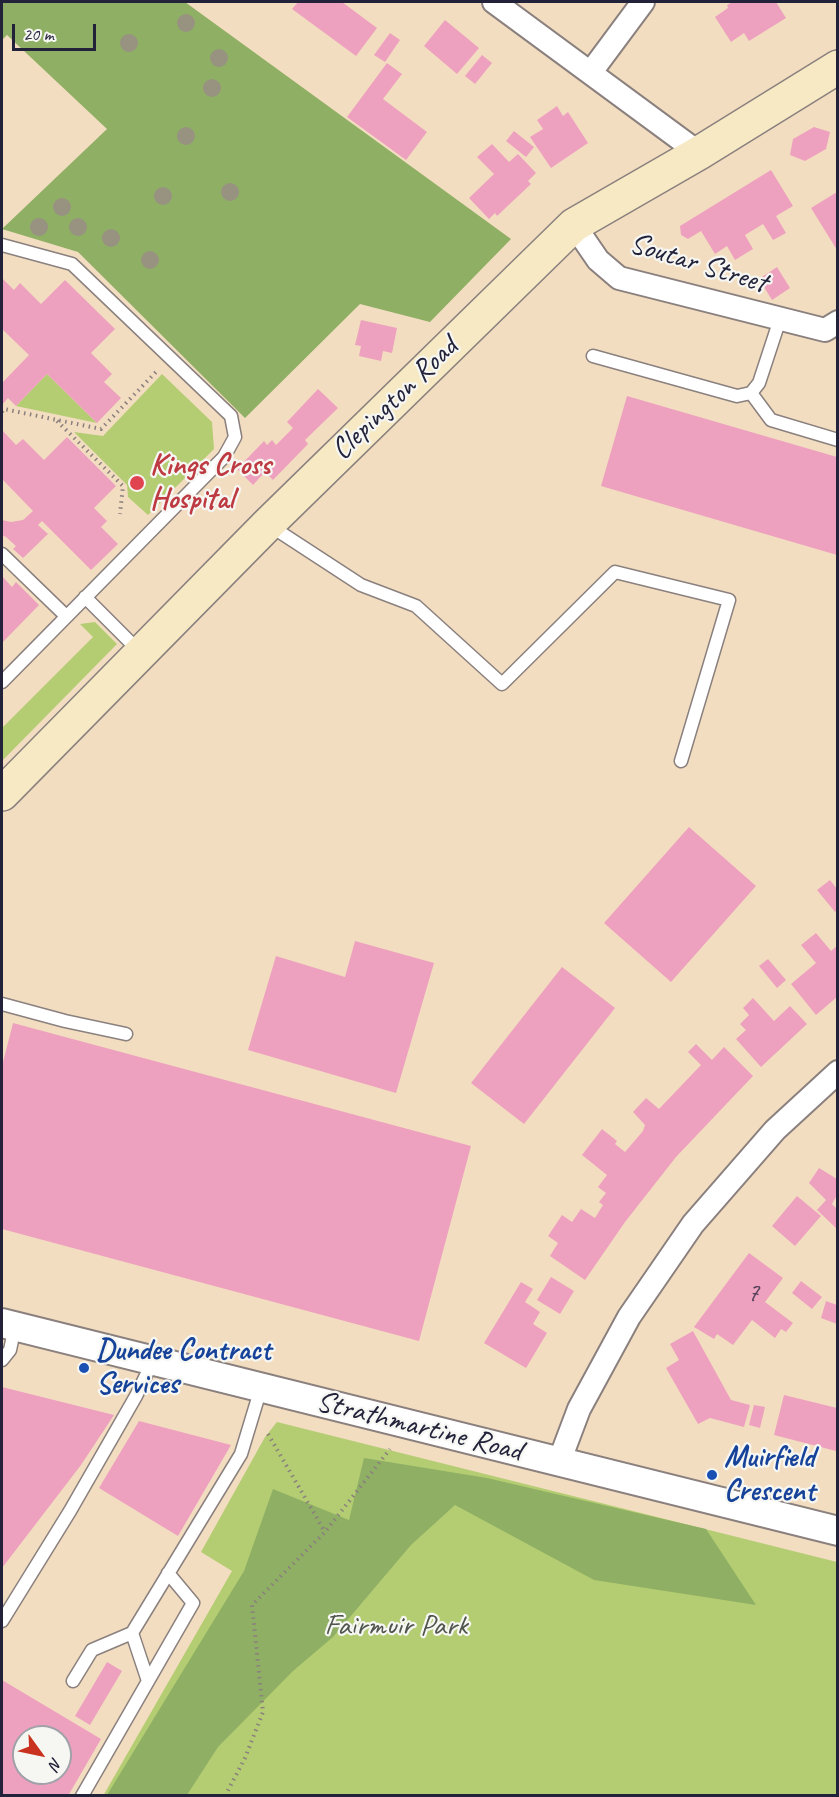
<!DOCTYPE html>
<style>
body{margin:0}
#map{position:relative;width:839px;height:1797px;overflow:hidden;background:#f3ddc1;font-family:Caveat,sans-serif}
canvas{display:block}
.frame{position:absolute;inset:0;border:3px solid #22223b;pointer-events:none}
.north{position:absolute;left:12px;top:1725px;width:60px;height:60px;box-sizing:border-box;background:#f6f6f2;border:2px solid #a1a1a9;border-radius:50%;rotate:123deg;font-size:16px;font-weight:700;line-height:24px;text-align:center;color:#22223b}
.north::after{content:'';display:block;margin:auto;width:21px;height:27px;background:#c8321e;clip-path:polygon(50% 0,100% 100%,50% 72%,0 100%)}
.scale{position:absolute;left:12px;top:24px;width:84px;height:27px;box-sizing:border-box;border:3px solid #22223b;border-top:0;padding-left:8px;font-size:18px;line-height:21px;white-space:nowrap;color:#22223b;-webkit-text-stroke:4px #f6f6f2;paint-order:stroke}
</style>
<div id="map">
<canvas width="839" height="1797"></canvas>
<div class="frame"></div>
<div class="north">N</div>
<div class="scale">20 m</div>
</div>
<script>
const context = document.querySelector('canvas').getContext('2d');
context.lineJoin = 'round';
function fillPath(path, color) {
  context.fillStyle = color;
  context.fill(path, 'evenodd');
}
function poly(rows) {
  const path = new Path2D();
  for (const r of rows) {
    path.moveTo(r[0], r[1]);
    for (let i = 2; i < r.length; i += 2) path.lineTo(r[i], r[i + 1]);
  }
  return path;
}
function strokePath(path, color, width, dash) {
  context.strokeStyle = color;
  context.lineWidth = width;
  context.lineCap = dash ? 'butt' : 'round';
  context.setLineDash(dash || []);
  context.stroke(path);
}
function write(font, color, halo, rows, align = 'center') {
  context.font = font + ' Caveat,sans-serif';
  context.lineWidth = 4.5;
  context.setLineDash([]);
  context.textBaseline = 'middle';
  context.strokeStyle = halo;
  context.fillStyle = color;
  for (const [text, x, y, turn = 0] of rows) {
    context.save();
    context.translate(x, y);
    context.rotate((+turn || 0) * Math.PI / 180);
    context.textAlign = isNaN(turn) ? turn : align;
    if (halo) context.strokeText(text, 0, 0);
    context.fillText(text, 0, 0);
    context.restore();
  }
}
const green = poly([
 [47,374,97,423,16,406],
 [162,374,212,422,214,449,148,515,128,497,127,485,74,432,103,436],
 [95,622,117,644,2,761,2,728,93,637,80,624],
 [277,1422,837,1562,837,1795,103,1796,232,1571,201,1552,265,1437]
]);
const forest = poly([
 [2,2,185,2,511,239,430,322,360,304,245,418,78,252,2,229,107,129,7,35,2,40],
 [364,1458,487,1478,706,1529,756,1605,594,1580,455,1505,411,1545,333,1637,293,1671,218,1747,187,1795,107,1795,244,1571,273,1489,349,1520]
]);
const building = poly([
 [298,2,342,2,377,28,356,56,292,9],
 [733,2,776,2,786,18,749,41,744,33,731,42,715,17,728,8,727,5],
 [445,20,479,48,457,74,424,46],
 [390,33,400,40,385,62,374,55],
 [482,55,492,63,475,84,465,76],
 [387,63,402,74,383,99,427,132,406,160,347,117],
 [557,106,563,116,568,112,588,143,551,168,530,137,543,129,537,120],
 [814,127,830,132,826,149,805,161,790,155,793,139],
 [514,131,534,147,526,157,506,141],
 [492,144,509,162,518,154,536,173,528,181,531,184,497,216,495,213,489,219,469,198,494,174,477,157],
 [771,170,793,206,776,216,786,233,773,240,763,224,745,235,753,249,735,260,727,246,715,254,701,231,688,239,681,235,680,226],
 [837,192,837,250,811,208],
 [777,267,790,288,772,300,759,279],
 [2,278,14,290,20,283,41,304,65,280,115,329,91,353,112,374,104,382,121,398,97,423,47,374,16,406,8,398,2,405,2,383,29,355,2,329],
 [361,320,397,328,392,353,383,351,381,361,359,356,361,346,355,345],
 [318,389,338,408,305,440,308,444,273,480,265,472,253,485,237,469,264,441,267,445,272,440,276,445,293,428,287,422],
 [627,396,837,457,837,555,601,486],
 [2,430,16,445,23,439,44,460,67,437,116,486,94,508,107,521,101,527,118,544,91,570,42,521,38,525,48,534,23,558,13,549,16,546,6,537,2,535,2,520,11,522,23,520,33,511,2,479],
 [2,576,12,587,16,582,39,605,2,643],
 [689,827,756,886,671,982,604,923],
 [830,880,837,889,837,910,835,912,817,890],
 [816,933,831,951,837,946,837,997,816,1015,791,984,816,963,801,945],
 [355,941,434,963,396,1093,248,1050,276,956,345,977],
 [768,959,786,980,777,988,759,966],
 [562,967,615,1008,524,1124,471,1083],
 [753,998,774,1021,790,1006,807,1024,761,1067,736,1039,746,1030,740,1024,749,1015,743,1008],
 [13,1023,471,1146,419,1341,2,1229,2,1066],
 [696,1044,712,1060,724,1047,753,1076,676,1157,625,1222,585,1280,550,1256,558,1243,548,1236,562,1215,572,1222,581,1209,595,1218,603,1205,599,1202,606,1193,598,1187,607,1175,582,1155,602,1129,617,1141,615,1144,625,1152,643,1131,645,1125,633,1112,646,1098,659,1109,701,1065,688,1052],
 [819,1168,837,1179,837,1195,832,1204,837,1209,837,1229,817,1210,826,1200,809,1183],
 [797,1196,821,1216,795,1246,772,1226],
 [749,1253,783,1278,765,1302,793,1323,786,1332,781,1329,775,1338,752,1320,733,1345,717,1334,714,1339,694,1327],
 [551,1277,574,1291,560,1314,537,1300],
 [801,1281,822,1297,812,1309,792,1293],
 [521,1282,533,1289,525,1302,540,1312,533,1324,547,1333,526,1368,484,1343],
 [826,1301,837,1305,837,1324,821,1318],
 [693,1331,731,1400,750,1405,744,1427,710,1418,698,1424,666,1368,679,1360,670,1344],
 [2,1387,114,1415,81,1465,2,1568],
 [784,1395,837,1408,836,1451,774,1435],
 [754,1405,765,1407,760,1428,749,1425],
 [139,1421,231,1445,178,1536,99,1488],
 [107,1662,122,1671,90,1725,75,1716],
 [2,1680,101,1739,68,1796,6,1796,2,1793],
 [24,1737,60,1737,60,1773,24,1773]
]);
const path = poly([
 [2,412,4,409,101,429,156,372],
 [57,421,123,486,120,514],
 [268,1434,325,1532],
 [225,1796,245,1758,263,1712,252,1605,325,1532,390,1449]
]);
const service = poly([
 [2,245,72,264,231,416,235,437,224,457,2,682],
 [593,356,737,396,751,393,759,383,780,319],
 [751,393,771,420,838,440],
 [269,525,361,585,416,606,502,684,615,572,729,600,681,761],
 [2,554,66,616],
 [85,597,139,651],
 [2,1004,65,1021,126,1034],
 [2,1360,10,1350,15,1326],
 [2,1621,70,1511,136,1396,153,1361],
 [132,1633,148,1681],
 [73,1681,92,1650,132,1633,241,1454,261,1388],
 [82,1796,193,1603,168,1573]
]);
const minor = poly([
 [494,2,699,153],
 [591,72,643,2],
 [574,225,598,260,619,278,825,330,838,322],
 [559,1462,579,1409,629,1317,693,1224,775,1130,838,1072]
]);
const tertiary = poly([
 [2,1323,838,1531]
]);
const secondary = poly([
 [2,794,268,524,574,225,699,153,838,67]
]);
const trees = [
 [186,23],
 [129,43],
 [219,58],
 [212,88],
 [186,136],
 [230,192],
 [163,196],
 [62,207],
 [39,227],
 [78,227],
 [111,238],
 [150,260]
];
const markers = [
 [137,483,8,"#e0444e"],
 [84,1368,6,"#1a4fb4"],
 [712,1475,6,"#1a4fb4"]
];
const numberNames = [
 ["7",753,1294]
];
const streetNames = [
 ["Soutar Street",698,264,17],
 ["Clepington Road",395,399,-44],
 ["Strathmartine Road",419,1427,14]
];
const healthNames = [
 ["Kings Cross",150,466],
 ["Hospital",150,500]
];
const transitNames = [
 ["Dundee Contract",96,1351],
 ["Services",96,1385],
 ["Muirfield",724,1458],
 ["Crescent",724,1492]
];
const parkNames = [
 ["Fairmuir Park",396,1626]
];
fillPath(green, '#b4cd72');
fillPath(forest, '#8fb064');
fillPath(building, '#eda1be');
strokePath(service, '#8a807e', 15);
strokePath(minor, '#8a807e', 26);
strokePath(tertiary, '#8a807e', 32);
strokePath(secondary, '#8a807e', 36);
strokePath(path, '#8a807e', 4, [1.5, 4.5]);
strokePath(service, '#fff', 12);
strokePath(minor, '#fff', 22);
strokePath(tertiary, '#fff', 28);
strokePath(secondary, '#f6e9c3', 33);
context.fillStyle = '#989281';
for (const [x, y] of trees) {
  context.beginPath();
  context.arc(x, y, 9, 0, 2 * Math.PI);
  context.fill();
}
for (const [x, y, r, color] of markers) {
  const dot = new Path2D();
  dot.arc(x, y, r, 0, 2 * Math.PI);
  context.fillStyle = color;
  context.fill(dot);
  strokePath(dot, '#f6f6f2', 2);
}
write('27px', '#55425c', null, numberNames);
write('30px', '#22223b', '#f6f6f2', streetNames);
write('bold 30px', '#be3a42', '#f6f6f2', healthNames, 'left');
write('bold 30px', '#164399', '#f6f6f2', transitNames, 'left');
write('30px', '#4e554c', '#f6f6f2', parkNames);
</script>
